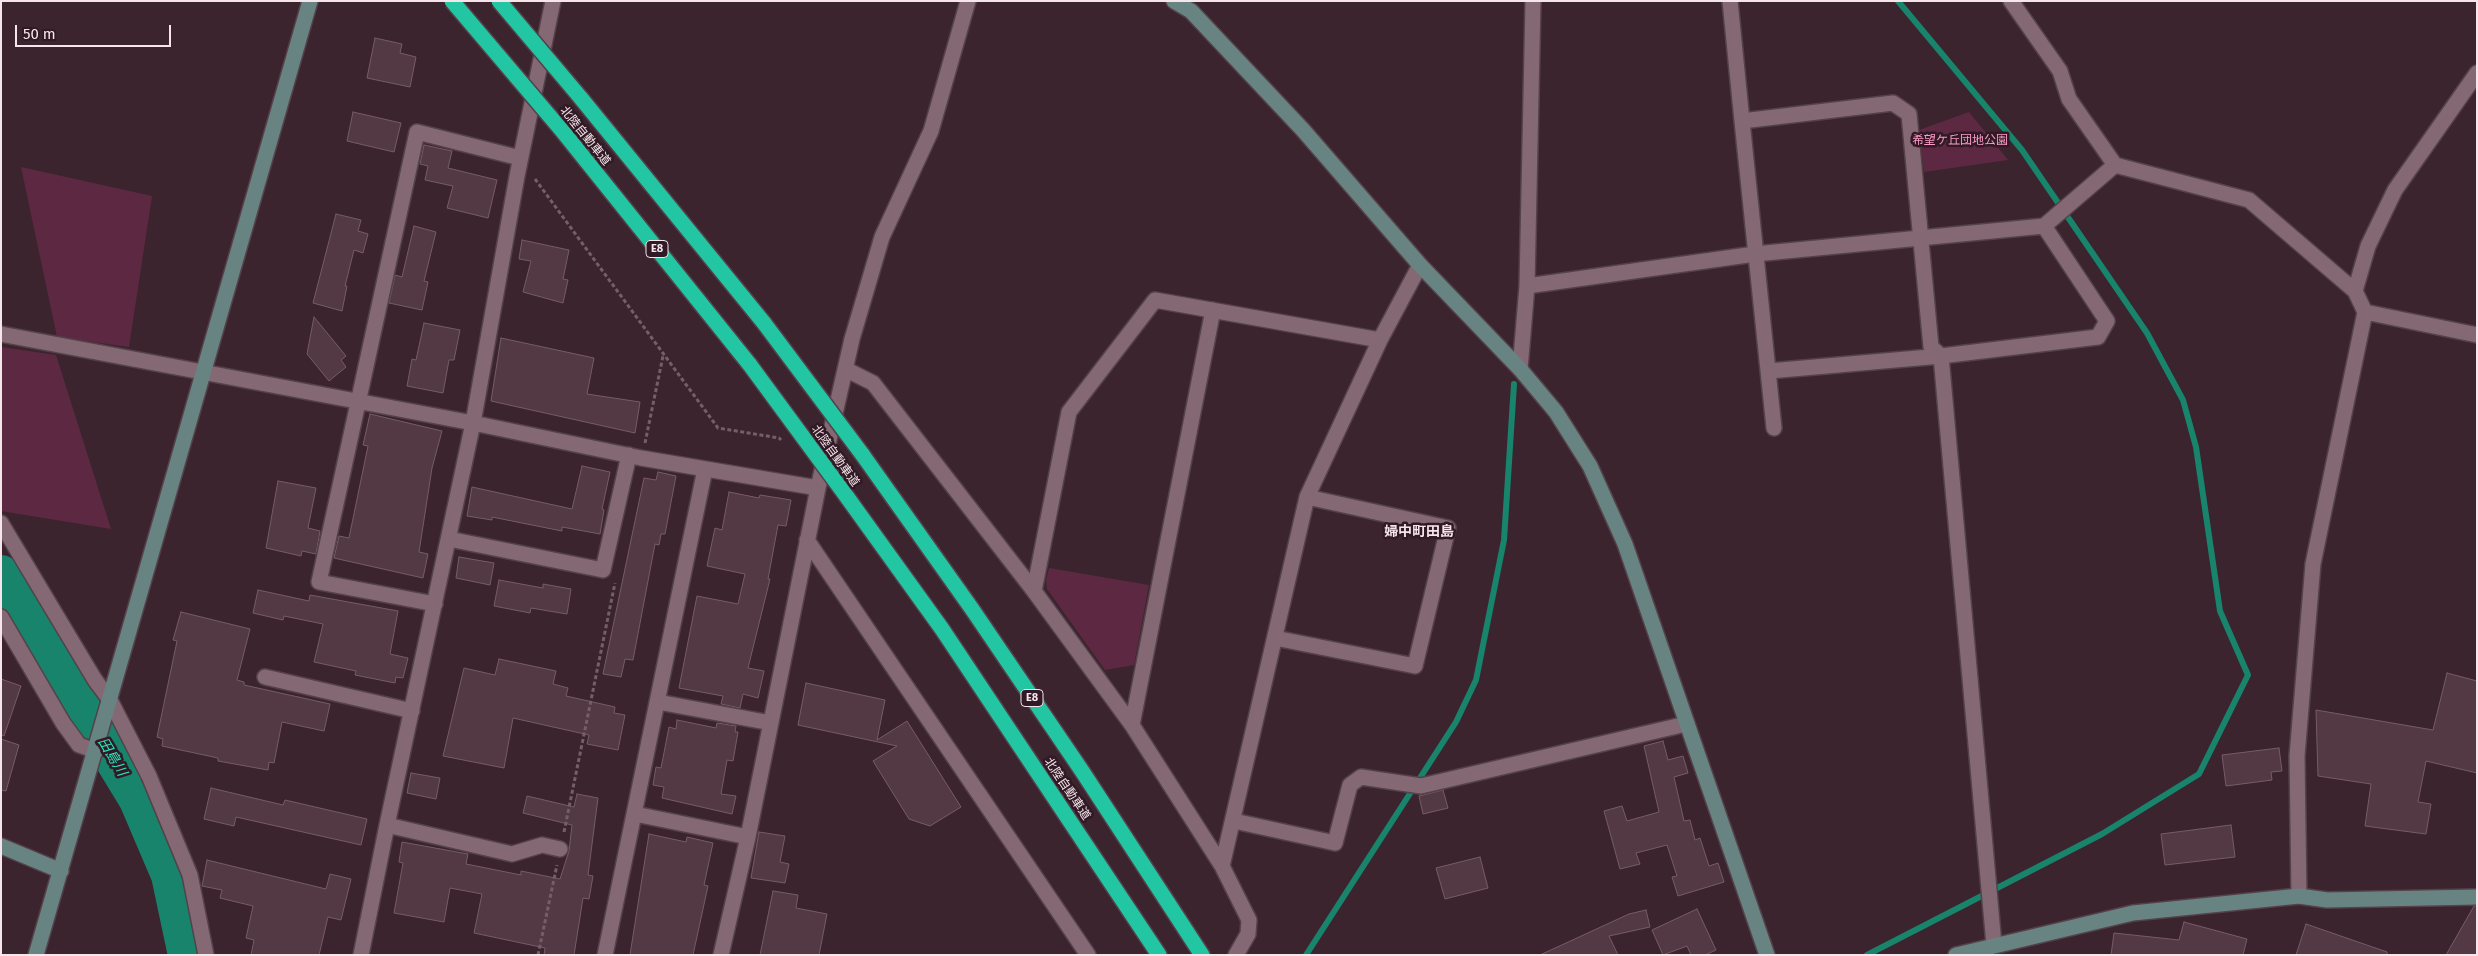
<!DOCTYPE html>
<meta charset="utf-8">
<style>
body{margin:0}
#map{position:relative;width:2478px;height:956px;overflow:hidden;background:#3b242e;font-family:"Fira Sans",sans-serif}
canvas{display:block}
.frame{position:absolute;inset:0;border:2px solid #f6e6ec;pointer-events:none}
.scale{position:absolute;left:15px;top:25px;width:156px;height:22px;box-sizing:border-box;border:2px solid #f6e6ec;border-top:0;padding-left:6px;font-size:15px;line-height:18px;white-space:nowrap;color:#f6e6ec;-webkit-text-stroke:4px #311a25;paint-order:stroke}
</style>
<div id="map">
<canvas width="2478" height="956"></canvas>
<div class="frame"></div>
<div class="scale">50 m</div>
</div>
<script>
const context = document.querySelector('canvas').getContext('2d');
context.lineJoin = 'round';
function fillPath(path, color) {
  context.fillStyle = color;
  context.fill(path, 'evenodd');
}
function poly(rows) {
  const path = new Path2D();
  for (const r of rows) {
    path.moveTo(r[0], r[1]);
    for (let i = 2; i < r.length; i += 2) path.lineTo(r[i], r[i + 1]);
  }
  return path;
}
function strokePath(path, color, width, dash) {
  context.strokeStyle = color;
  context.lineWidth = width;
  context.lineCap = dash ? 'butt' : 'round';
  context.setLineDash(dash || []);
  context.stroke(path);
}
function write(font, color, halo, rows, align = 'center') {
  context.font = font + ' "Fira Sans","Noto Sans JP",sans-serif';
  context.lineWidth = 5;
  context.setLineDash([]);
  context.textBaseline = 'middle';
  context.strokeStyle = halo;
  context.fillStyle = color;
  for (const [text, x, y, turn = 0] of rows) {
    context.save();
    context.translate(x, y);
    context.rotate((+turn || 0) * Math.PI / 180);
    context.textAlign = isNaN(turn) ? turn : align;
    if (halo) context.strokeText(text, 0, 0);
    context.fillText(text, 0, 0);
    context.restore();
  }
}
const green = poly([
 [1969,112,2008,160,1924,172,1919,130],
 [21,167,152,196,129,347,57,337],
 [1,347,56,355,111,529,1,511],
 [1049,568,1149,585,1134,665,1105,670,1047,589,1046,580]
]);
const stream = poly([
 [1306,955,1456,722,1476,680,1504,540,1514,384],
 [1867,955,2102,834,2199,774,2248,675,2220,611,2196,447,2183,400,2147,333,2022,150,1898,1]
]);
const river = poly([
 [1,574,138,800,170,875,187,955]
]);
const building = poly([
 [375,38,402,44,400,53,416,57,410,87,367,78,375,38],
 [353,112,401,123,394,152,347,141,353,112],
 [424,145,452,151,448,168,497,180,488,218,447,208,453,186,425,180,428,166,420,164,424,145],
 [336,214,361,220,358,231,368,234,363,253,354,250,345,286,347,286,342,311,313,303,336,214],
 [414,226,436,232,424,281,428,282,422,310,389,303,395,275,402,277,414,226],
 [522,240,569,250,563,279,568,280,563,303,523,292,531,261,519,259,522,240],
 [314,317,346,356,341,360,346,367,329,381,307,354,314,317],
 [424,323,460,330,454,360,449,360,443,393,407,386,412,359,416,360,424,323],
 [501,338,594,358,587,394,640,402,635,433,491,401,501,338],
 [370,414,442,431,432,468,419,552,428,554,423,578,334,558,339,536,349,538,368,446,363,445,370,414],
 [582,466,610,472,602,509,604,510,600,534,562,527,562,531,492,517,492,520,467,516,472,487,572,509,582,466],
 [658,472,676,476,665,534,661,534,659,545,655,544,633,660,625,659,621,677,603,674,644,478,656,480,658,472],
 [278,481,316,488,308,528,320,531,316,554,302,551,301,556,266,548,278,481],
 [729,492,759,498,760,495,791,500,786,526,778,525,768,579,770,579,748,668,764,671,758,698,743,694,740,708,721,704,723,696,679,688,697,596,738,604,745,574,707,566,715,528,722,530,729,492],
 [459,557,494,563,490,585,456,578,459,557],
 [499,580,543,588,543,584,571,589,567,614,531,608,530,613,494,606,499,580],
 [258,590,309,601,310,595,398,611,390,654,408,658,403,678,396,677,395,683,355,675,356,671,314,662,323,624,284,616,283,620,253,613,258,590],
 [181,612,250,629,237,680,244,682,244,685,330,704,324,731,282,722,274,763,269,762,268,770,218,761,218,758,162,746,163,739,157,737,177,641,173,640,181,612],
 [499,659,556,671,553,684,568,688,566,696,615,707,614,713,625,715,618,750,587,744,589,735,513,718,504,768,443,756,464,668,495,675,499,659],
 [2447,673,2477,681,2477,773,2426,761,2418,802,2431,804,2426,834,2365,826,2371,784,2318,776,2316,710,2433,730,2447,673],
 [1,679,21,686,4,736,1,735,1,679],
 [806,683,885,700,877,740,907,721,961,807,930,826,909,819,873,761,897,746,798,725,806,683],
 [677,720,716,728,717,723,736,726,735,732,738,732,733,761,727,760,721,794,736,796,732,814,662,798,664,787,653,785,656,767,661,768,669,727,676,729,677,720],
 [1,739,19,745,6,791,1,790,1,739],
 [1663,741,1668,760,1683,756,1688,773,1674,777,1684,821,1690,820,1695,840,1700,838,1709,866,1718,863,1724,882,1678,896,1672,877,1677,876,1667,845,1636,853,1640,864,1620,869,1604,811,1622,806,1627,821,1659,812,1644,746,1663,741],
 [2279,748,2282,771,2271,772,2272,780,2226,786,2222,755,2279,748],
 [411,773,440,778,436,799,407,793,411,773],
 [211,788,283,805,285,800,367,819,361,845,236,817,234,826,204,819,211,788],
 [1443,790,1448,808,1423,814,1419,796,1443,790],
 [577,794,598,798,588,875,593,876,589,899,583,898,574,955,544,955,545,948,474,933,482,894,450,888,444,922,394,913,403,863,399,862,402,842,468,854,466,864,521,875,521,871,560,879,569,851,572,825,523,813,527,796,574,807,577,794],
 [2231,825,2235,857,2165,865,2161,834,2231,825],
 [759,832,785,836,780,862,789,864,785,883,751,878,759,832],
 [649,834,686,842,687,837,713,843,704,885,708,886,693,955,630,955,649,834],
 [1480,857,1488,888,1445,899,1436,868,1480,857],
 [207,860,326,889,330,874,351,879,341,920,328,917,319,955,251,955,254,940,246,938,253,906,220,898,222,890,202,886,207,860],
 [773,891,798,895,796,908,827,914,819,955,760,955,773,891],
 [2474,906,2477,906,2477,955,2446,955,2474,906],
 [1697,909,1716,950,1705,955,1691,955,1687,946,1663,955,1652,930,1697,909],
 [1646,910,1650,927,1609,936,1618,955,1540,955,1629,914,1646,910],
 [2184,922,2247,939,2243,955,2111,955,2114,933,2179,940,2184,922],
 [2306,924,2387,952,2387,955,2296,955,2306,924]
]);
const path = poly([
 [535,179,718,428,779,438,781,440],
 [645,443,663,356],
 [564,832,615,583],
 [538,955,557,865]
]);
const street = poly([
 [1730,1,1742,121,1893,103,1909,114,1931,347,1941,356,1994,945],
 [2011,1,2060,71,2069,99,2115,165,2249,200,2355,291],
 [1742,121,1774,428],
 [1527,286,1755,254,2044,226,2115,165],
 [2365,312,2477,335],
 [1,334,473,423,641,458,818,488],
 [845,369,873,383,1034,591,1132,725,1222,866,1249,920,1248,934,1236,955],
 [1520,369,1527,286,1533,1],
 [1769,371,1941,356,2098,337,2107,321,2044,226],
 [1,523,95,680,110,700,149,776,190,875,206,955],
 [449,539,603,570,629,455],
 [807,540,1088,955],
 [1034,591,1069,412,1155,300,1380,340],
 [435,604,319,582,417,132,520,158],
 [1,617,63,723,79,745,96,751],
 [1275,638,1415,666,1448,528,1307,497],
 [265,677,412,711],
 [658,702,771,723],
 [1132,725,1213,310],
 [635,814,748,837],
 [1234,821,1335,843,1350,785,1361,777,1421,786,1686,724],
 [387,825,512,854,542,845,560,849],
 [1222,866,1307,497,1380,340,1420,265],
 [2299,896,2297,756,2313,564,2365,312,2355,291,2368,246,2395,190,2477,73],
 [361,955,387,825,473,423,517,176,553,1],
 [605,955,705,469],
 [721,955,748,837,818,488,852,339,882,237,931,131,968,1]
]);
const secondary = poly([
 [1174,1,1191,11,1303,130,1420,265,1520,369,1556,412,1590,466,1625,544,1767,955],
 [1,846,61,871],
 [36,955,310,1],
 [1956,955,2133,913,2299,896,2327,900,2477,897]
]);
const highway = poly([
 [580,97,764,323],
 [564,133,750,365],
 [862,454,972,609,1082,771,1202,955],
 [847,497,942,629,1159,955]
]);
const highwayBridge = poly([
 [452,1,564,133],
 [499,1,580,97],
 [764,323,862,454],
 [750,365,847,497]
]);
const shields = [
 [657,249,22],
 [1032,698,22]
];
const shieldNames = [
 ["E8",657,249],
 ["E8",1032,698]
];
const streetNames = [
 ["北陸自動車道",585,136,51],
 ["北陸自動車道",835,456,54],
 ["北陸自動車道",1067,789,56]
];
const parkNames = [
 ["希望ケ丘団地公園",1960,141]
];
const neighbourhoodNames = [
 ["婦中町田島",1419,532]
];
const waterNames = [
 ["田島川",112,757,59]
];
fillPath(green, '#5d2942');
strokePath(stream, '#18846b', 6);
strokePath(river, '#18846b', 38);
fillPath(building, '#523944');
strokePath(building, '#775c68', 1);
strokePath(street, '#54414a', 18);
strokePath(secondary, '#54414a', 18);
strokePath(highway, '#54414a', 18);
strokePath(path, '#745f67', 3, [4, 2.5]);
strokePath(street, '#846874', 15);
strokePath(secondary, '#678482', 15);
strokePath(highway, '#22c6a3', 15);
strokePath(highwayBridge, '#54414a', 18, []);
strokePath(highwayBridge, '#22c6a3', 15);
for (const [x, y, w] of shields) {
  const box = new Path2D();
  box.roundRect(x - w / 2, y - 8.5, w, 17, 4);
  context.fillStyle = '#311a25';
  context.fill(box);
  strokePath(box, '#f6e6ec', 1);
}
write('bold 11px', '#f6e6ec', null, shieldNames);
write('12px', '#f6e6ec', '#311a25', streetNames);
write('12px', '#fb9cc8', '#311a25', parkNames);
write('bold 14px', '#f6e6ec', '#311a25', neighbourhoodNames);
write('italic 14px', '#28e8bf', '#311a25', waterNames);
</script>
